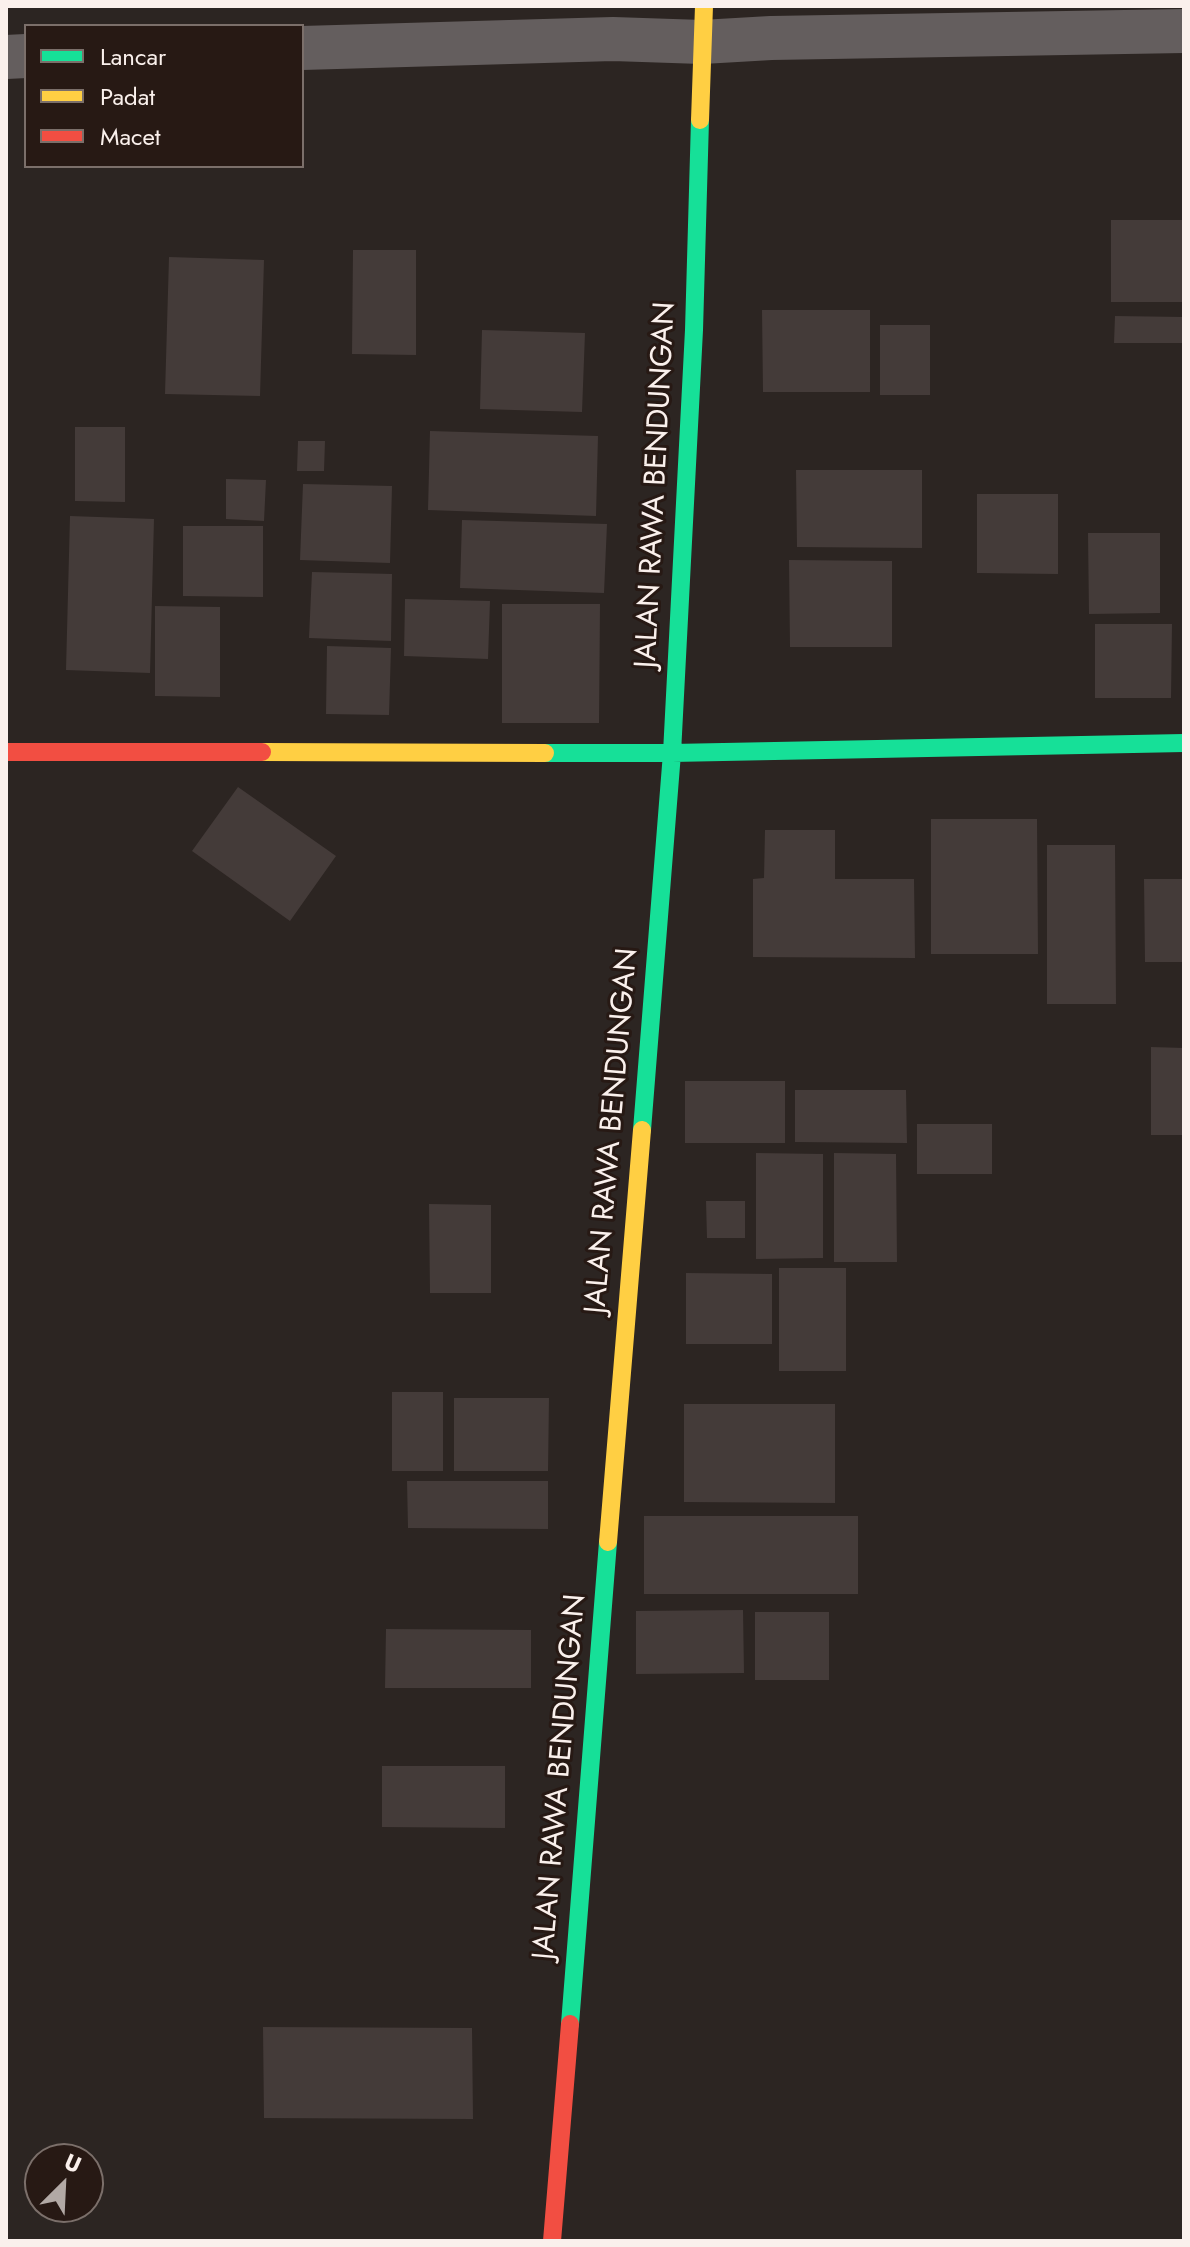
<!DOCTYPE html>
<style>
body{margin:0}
#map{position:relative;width:1190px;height:2247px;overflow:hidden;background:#2c2522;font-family:Jost,sans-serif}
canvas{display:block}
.frame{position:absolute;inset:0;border:8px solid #faf0ec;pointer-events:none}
.legend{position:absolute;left:24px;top:24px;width:280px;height:144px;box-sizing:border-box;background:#271914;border:2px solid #7b6f6a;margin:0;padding:10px 14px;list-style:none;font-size:24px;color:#faf0ec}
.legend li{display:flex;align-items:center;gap:16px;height:40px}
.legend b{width:40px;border:2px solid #7b6f6a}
.north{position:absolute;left:24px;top:2143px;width:80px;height:80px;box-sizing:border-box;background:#271914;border:2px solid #7b6f6a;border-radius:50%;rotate:24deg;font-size:22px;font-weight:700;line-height:32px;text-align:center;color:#faf0ec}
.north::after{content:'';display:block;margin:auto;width:28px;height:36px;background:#b2a9a5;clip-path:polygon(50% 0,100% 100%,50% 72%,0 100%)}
</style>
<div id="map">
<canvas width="1190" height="2247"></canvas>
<div class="frame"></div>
<ul class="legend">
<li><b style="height:10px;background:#16e098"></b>Lancar</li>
<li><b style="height:10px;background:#ffcf43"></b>Padat</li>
<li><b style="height:10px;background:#f24e42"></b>Macet</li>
</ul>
<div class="north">U</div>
</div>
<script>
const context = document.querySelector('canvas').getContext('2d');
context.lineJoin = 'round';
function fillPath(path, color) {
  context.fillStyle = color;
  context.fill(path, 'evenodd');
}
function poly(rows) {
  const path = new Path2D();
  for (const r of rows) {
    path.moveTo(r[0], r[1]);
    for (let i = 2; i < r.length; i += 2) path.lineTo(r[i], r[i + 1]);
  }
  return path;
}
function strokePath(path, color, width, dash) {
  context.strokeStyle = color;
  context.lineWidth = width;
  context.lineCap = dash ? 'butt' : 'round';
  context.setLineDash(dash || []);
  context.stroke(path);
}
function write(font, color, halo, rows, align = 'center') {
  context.font = font + ' Jost,sans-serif';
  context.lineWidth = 6;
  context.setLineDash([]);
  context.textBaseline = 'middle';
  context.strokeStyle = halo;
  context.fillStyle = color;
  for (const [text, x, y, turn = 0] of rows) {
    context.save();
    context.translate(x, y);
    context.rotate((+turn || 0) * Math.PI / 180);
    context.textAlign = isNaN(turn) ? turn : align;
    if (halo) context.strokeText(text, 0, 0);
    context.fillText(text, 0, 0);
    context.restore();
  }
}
const building = poly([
 [1111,220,1184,220,1184,302,1111,302],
 [353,250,416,250,416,355,352,354],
 [169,257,264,260,260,396,165,394],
 [762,310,870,310,870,392,763,392],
 [1115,316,1184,317,1184,343,1114,343],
 [880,325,930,325,930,395,880,395],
 [482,330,585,333,582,412,480,409],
 [75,427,125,427,125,502,75,501],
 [430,431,598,436,596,516,428,510],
 [298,441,325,441,324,471,297,471],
 [796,470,922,470,922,548,797,547],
 [226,479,266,480,264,521,226,519],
 [303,484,392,486,390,563,300,560],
 [977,494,1058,494,1058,574,977,573],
 [70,516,154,519,150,673,66,670],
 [462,520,607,524,604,593,460,588],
 [183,526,263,526,263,597,183,596],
 [1088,533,1160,533,1160,613,1089,614],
 [789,560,892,561,892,647,790,647],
 [312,572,392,574,391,641,309,638],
 [405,599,490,601,488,659,404,656],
 [502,604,600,604,599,723,502,723],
 [155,606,220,607,220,697,155,696],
 [1095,624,1172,624,1171,698,1095,698],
 [327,646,391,648,389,715,326,714],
 [238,787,336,856,290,921,192,851],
 [931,819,1037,819,1038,954,931,954],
 [765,830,835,830,835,879,914,879,915,958,753,957,753,879,764,878],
 [1047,845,1115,845,1116,1004,1047,1004],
 [1144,879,1184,879,1184,962,1145,962],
 [1151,1047,1184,1048,1184,1135,1151,1135],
 [685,1081,785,1081,785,1143,685,1143],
 [795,1090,906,1090,907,1143,795,1142],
 [917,1124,992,1124,992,1174,917,1174],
 [756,1153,823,1154,823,1258,756,1259],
 [834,1153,896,1154,897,1262,834,1262],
 [706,1201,745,1201,745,1238,707,1238],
 [429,1204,491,1205,491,1293,430,1293],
 [779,1268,846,1268,846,1371,779,1371],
 [686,1273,772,1274,772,1344,686,1344],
 [392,1392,443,1392,443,1471,392,1471],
 [454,1398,549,1398,548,1471,454,1471],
 [684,1404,835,1404,835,1503,684,1502],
 [407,1481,548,1481,548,1529,408,1528],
 [644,1516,858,1516,858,1594,644,1594],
 [743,1610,744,1673,636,1674,636,1611],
 [755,1612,829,1612,829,1680,755,1680],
 [386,1629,531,1630,531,1688,385,1688],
 [382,1766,505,1766,505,1828,382,1827],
 [263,2027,472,2028,473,2119,264,2118]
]);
const street = poly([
 [302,48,613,39,702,42,771,38,1184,31],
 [6,57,26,56]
]);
const fast = poly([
 [545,753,672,753,1184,743],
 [642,1130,672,753,694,330,700,120],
 [570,2024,608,1542]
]);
const slow = poly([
 [700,120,704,6],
 [262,752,545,753],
 [608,1542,642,1130]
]);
const jam = poly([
 [6,752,262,752],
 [552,2241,570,2024]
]);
const streetNames = [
 ["JALAN RAWA BENDUNGAN",657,485,-87],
 ["JALAN RAWA BENDUNGAN",613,1131,-85],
 ["JALAN RAWA BENDUNGAN",561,1777,-85]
];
fillPath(building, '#443b39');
strokePath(street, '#645e5e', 44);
strokePath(fast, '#16e098', 18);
strokePath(slow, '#ffcf43', 18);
strokePath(jam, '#f24e42', 18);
write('30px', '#faf0ec', '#271914', streetNames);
</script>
